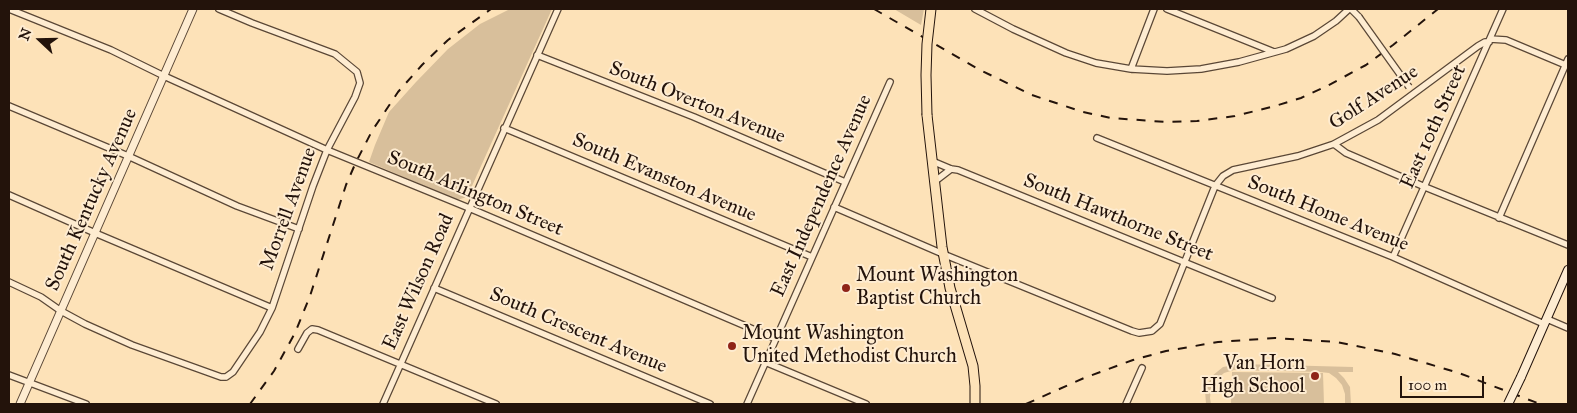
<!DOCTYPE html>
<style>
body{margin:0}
#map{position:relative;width:1577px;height:413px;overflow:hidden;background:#fde2b8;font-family:"IM FELL Great Primer",serif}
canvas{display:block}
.frame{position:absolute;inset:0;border:10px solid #23130b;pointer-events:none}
.north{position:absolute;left:15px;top:15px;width:50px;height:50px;-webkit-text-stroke:4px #feecd1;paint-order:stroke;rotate:291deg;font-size:14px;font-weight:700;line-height:20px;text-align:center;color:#23130b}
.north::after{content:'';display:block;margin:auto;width:18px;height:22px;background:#23130b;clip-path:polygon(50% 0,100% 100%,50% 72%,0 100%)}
.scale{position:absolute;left:1400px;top:376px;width:84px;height:22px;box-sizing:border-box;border:2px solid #23130b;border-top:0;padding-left:6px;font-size:15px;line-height:18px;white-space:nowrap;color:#23130b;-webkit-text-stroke:4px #feecd1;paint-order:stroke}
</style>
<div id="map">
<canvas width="1577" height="413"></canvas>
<div class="frame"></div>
<div class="north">N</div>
<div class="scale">100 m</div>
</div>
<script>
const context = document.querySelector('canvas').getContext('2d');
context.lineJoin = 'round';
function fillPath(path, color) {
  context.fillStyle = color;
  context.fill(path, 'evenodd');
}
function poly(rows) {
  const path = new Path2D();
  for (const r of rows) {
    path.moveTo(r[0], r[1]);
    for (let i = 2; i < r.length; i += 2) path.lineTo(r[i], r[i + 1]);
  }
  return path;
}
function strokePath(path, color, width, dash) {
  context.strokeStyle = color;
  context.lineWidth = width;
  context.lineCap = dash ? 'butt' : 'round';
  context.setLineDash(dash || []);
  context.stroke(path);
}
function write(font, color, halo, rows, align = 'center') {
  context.font = font + ' "IM FELL Great Primer",serif';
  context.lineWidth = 4;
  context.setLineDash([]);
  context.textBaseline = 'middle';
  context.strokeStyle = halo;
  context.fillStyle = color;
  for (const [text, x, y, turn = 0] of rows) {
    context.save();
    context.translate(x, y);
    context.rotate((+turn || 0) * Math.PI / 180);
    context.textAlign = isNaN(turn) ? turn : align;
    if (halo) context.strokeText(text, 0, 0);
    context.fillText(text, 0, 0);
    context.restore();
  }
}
const green = poly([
 [510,9,552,9,467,197,457,200,369,162,375,145,389,112,416,82,448,49,480,24],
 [894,9,924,9,921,25],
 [1240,364,1353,367,1353,372,1338,372,1344,378,1350,387,1351,404,1345,404,1345,394,1342,385,1336,378,1329,373,1320,372,1234,370,1224,373,1216,380,1211,388,1210,398,1211,404,1206,404,1205,390,1212,376,1223,367],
 [1232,372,1323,373,1324,404,1231,404]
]);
const minor = poly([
 [9,9,111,50,164,76,327,150,469,208,776,339],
 [975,9,1013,29,1066,53,1096,63,1131,69,1167,71,1201,69,1239,62,1286,49,1314,36,1336,21,1349,9],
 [1167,9,1274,52],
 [1351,9,1359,17],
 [1490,39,1506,40,1568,66],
 [537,55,694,117,845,182],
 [1131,69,1154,9],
 [9,106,128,156,237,206,299,229],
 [504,128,812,257],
 [1097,138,1393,257,1544,324],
 [1334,144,1346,153,1425,187,1568,245],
 [932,161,951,169,958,170,1272,298],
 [934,182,951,169],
 [9,195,95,233,272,308],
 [834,207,943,254,1132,331,1139,333,1152,331,1160,324,1215,186,1223,176,1233,170,1298,156,1334,144,1378,120,1478,46,1485,42,1489,42],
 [1499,218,1568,59],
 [1393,257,1503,9],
 [9,282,41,297,61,311,85,324,132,345,221,377,226,377,233,372,260,332,272,308,313,186,327,150,355,97,360,83,357,72,335,54,252,23,219,9],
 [434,288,710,404],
 [1547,319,1568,328],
 [298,349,307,333,312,329,318,330,496,404],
 [765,362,866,404],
 [9,375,86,404],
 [383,404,558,9],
 [747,404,890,82],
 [1126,404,1142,368]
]);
const tertiary = poly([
 [20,404,193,9]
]);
const secondary = poly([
 [1521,377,1568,270]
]);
const primary = poly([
 [927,115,942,247,950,288,973,366,975,386,975,404]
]);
const rail = poly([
 [874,9,978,69,1032,95,1083,112,1111,118,1166,122,1197,121,1235,116,1275,106,1301,98,1327,86,1366,65,1393,45,1438,9],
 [250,404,274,371,295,333,310,296,346,185,356,162,372,131,398,92,422,65,448,40,491,9],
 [1026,404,1084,378,1133,360,1166,351,1218,342,1275,338,1337,342,1395,354,1459,373,1540,404]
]);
const minorBridge = poly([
 [1359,17,1409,87]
]);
const secondaryBridge = poly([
 [1508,404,1521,377]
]);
const primaryBridge = poly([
 [927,115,926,75,927,44,931,9]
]);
const markers = [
 [846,288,5,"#8f2418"],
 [732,346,5,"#8f2418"],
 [1315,376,5,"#8f2418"]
];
const streetNames = [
 ["Golf Avenue",1374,98,-33],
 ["South Overton Avenue",697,103,22],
 ["East 10th Street",1434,127,-66],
 ["South Evanston Avenue",664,178,23],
 ["South Arlington Street",475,194,23],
 ["East Independence Avenue",822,196,-66],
 ["South Kentucky Avenue",92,200,-66],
 ["Morrell Avenue",289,209,-70],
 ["South Home Avenue",1328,214,22],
 ["South Hawthorne Street",1118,218,22],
 ["East Wilson Road",419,282,-66],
 ["South Crescent Avenue",578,331,23]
];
const poiNames = [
 ["Mount Washington",856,276],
 ["Baptist Church",856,299],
 ["Mount Washington",742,334],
 ["United Methodist Church",742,357],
 ["Van Horn",1305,364,"right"],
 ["High School",1305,387,"right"]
];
fillPath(green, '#d8bf9b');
strokePath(minor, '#5a4736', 8);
strokePath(tertiary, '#5a4736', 9);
strokePath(secondary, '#23130b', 10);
strokePath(primary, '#23130b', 11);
strokePath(minor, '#feecd1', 5.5);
strokePath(tertiary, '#feecd1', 7);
strokePath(secondary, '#feecd1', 8);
strokePath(primary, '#fde2b8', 9);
strokePath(rail, '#23130b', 2, [9, 9]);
strokePath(minorBridge, '#5a4736', 8, []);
strokePath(secondaryBridge, '#23130b', 10, []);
strokePath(primaryBridge, '#23130b', 11, []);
strokePath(minorBridge, '#feecd1', 5.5);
strokePath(secondaryBridge, '#feecd1', 8);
strokePath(primaryBridge, '#fde2b8', 9);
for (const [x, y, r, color] of markers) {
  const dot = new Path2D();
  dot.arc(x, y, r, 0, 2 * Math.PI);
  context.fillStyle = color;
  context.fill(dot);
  strokePath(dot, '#feecd1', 2);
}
write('20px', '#23130b', '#feecd1', streetNames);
write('20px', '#23130b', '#feecd1', poiNames, 'left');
</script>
